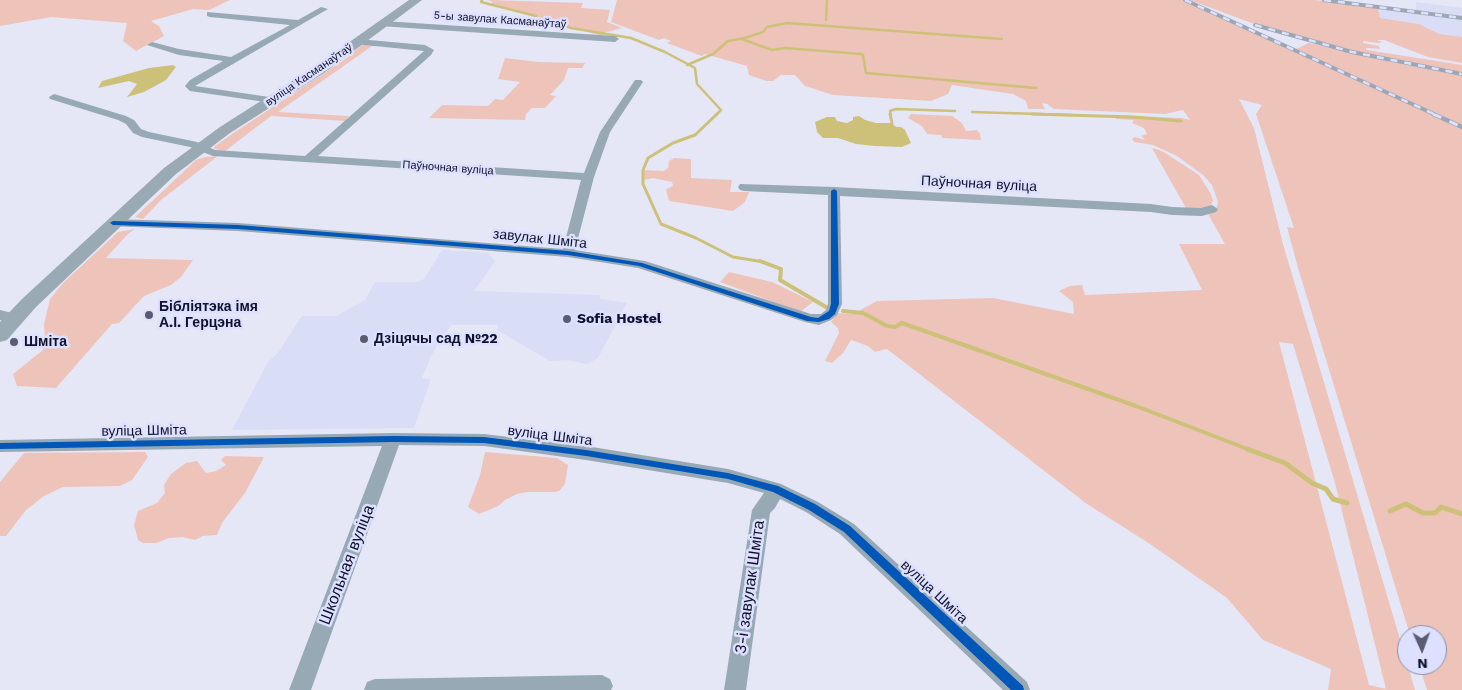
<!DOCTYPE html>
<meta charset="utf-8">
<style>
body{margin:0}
#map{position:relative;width:1462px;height:690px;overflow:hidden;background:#e5e7f7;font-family:"Work Sans",sans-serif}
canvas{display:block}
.north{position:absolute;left:1397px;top:625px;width:50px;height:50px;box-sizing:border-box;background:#dde1ff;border:1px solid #8b8eaa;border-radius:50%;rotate:178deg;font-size:14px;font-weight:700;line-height:20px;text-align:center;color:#10112b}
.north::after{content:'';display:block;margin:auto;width:18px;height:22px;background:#5b5c72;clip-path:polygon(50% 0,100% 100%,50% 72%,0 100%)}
</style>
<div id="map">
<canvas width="1462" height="690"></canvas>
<div class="north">N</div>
</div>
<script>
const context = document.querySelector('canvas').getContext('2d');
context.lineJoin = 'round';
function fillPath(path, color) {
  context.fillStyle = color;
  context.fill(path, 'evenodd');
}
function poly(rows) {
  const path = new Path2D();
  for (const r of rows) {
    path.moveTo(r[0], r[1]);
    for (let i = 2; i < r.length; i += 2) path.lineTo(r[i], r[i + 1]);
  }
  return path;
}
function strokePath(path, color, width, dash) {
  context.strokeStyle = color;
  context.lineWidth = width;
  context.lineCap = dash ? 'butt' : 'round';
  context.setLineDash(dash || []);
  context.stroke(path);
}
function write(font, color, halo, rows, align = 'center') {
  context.font = font + ' "Work Sans",sans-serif';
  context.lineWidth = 5;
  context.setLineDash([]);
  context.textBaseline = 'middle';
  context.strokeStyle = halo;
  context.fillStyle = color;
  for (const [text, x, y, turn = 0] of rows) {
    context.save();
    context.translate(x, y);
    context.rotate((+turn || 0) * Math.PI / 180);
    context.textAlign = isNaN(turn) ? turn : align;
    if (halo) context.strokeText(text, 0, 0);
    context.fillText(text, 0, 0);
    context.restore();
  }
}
const built = poly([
 [1416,2,1462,8,1462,37,1439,34,1419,24,1380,18,1377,5,1416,10],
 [442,250,488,253,495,261,474,291,600,295,600,299,627,303,598,358,587,364,568,360,550,361,497,330,498,325,451,325,432,354,422,378,431,379,414,428,232,430,268,362,278,353,302,316,337,316,365,300,375,282,418,282,424,279]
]);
const green = poly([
 [0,0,230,0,209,10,193,9,151,21,159,26,164,36,136,51,123,41,127,23,51,17,0,26],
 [488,0,583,3,581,8,610,10,607,22,622,28,603,33,602,36,517,11,488,5,493,2],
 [617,0,1183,0,1462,128,1462,690,1427,690,1419,665,1437,665,1437,635,1410,635,1298,268,1287,227,1294,228,1256,114,1262,105,1239,99,1254,128,1283,244,1415,690,1328,690,1331,669,1263,640,1227,598,1150,544,1087,504,887,349,875,352,868,346,851,340,843,353,832,363,825,361,839,333,838,328,831,322,837,313,853,314,877,301,993,298,1074,314,1073,302,1059,291,1070,286,1082,285,1085,295,1202,290,1179,244,1225,244,1208,214,1216,211,1218,202,1212,185,1203,175,1177,156,1153,145,1134,142,1132,139,1135,137,1145,140,1141,136,1147,134,1144,128,1132,123,1134,120,1116,119,1114,115,1182,118,1190,120,1183,110,1165,114,1054,109,1047,104,1042,103,1045,109,1028,109,1026,101,1013,94,952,85,948,94,931,101,833,95,805,86,795,75,781,75,773,81,766,81,749,75,747,66,705,54,702,56,667,43,671,41,664,38,659,40,611,22],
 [1279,342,1293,344,1335,483,1386,689,1369,685],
 [1190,0,1315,0,1378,8,1380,18,1419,24,1439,34,1462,37,1462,63,1428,57,1384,40,1377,40,1382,42,1378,43,1363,41,1363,43,1379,46,1380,49,1368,48,1366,48,1367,50,1462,65,1462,72,1397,61,1311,41,1246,21],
 [1309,43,1396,63,1462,75,1462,125,1296,49],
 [363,44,375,44,278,112,349,116,345,121,271,116,225,151,214,149,215,146,235,132,347,58],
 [505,58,538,62,585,63,582,68,568,68,564,80,550,95,556,96,545,108,532,108,526,114,525,120,429,118,442,105,488,106,495,99,503,100,520,82,498,79],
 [911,114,952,116,962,123,966,131,977,130,980,134,981,140,942,138,941,135,927,134,922,126,908,118],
 [1152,148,1162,151,1199,175,1211,194,1213,201,1209,208,1187,210],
 [218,156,161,200,143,219,135,217,196,160,205,157],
 [674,158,691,159,691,178,732,180,730,192,749,192,745,202,733,211,669,201,666,189,673,186,672,182,653,178,643,180,643,170,664,171,668,168,669,161],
 [135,229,128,234,106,258,193,260,181,277,171,285,144,296,119,323,112,324,56,388,17,386,13,374,43,350,45,339,44,324,50,299,63,283,118,232],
 [729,272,772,282,813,302,800,312,720,282],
 [145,452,148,457,132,480,120,486,63,487,44,496,26,510,6,536,0,536,0,482,24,453],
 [485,452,557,458,568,465,565,484,559,491,554,492,527,492,517,494,505,500,498,506,479,514,468,507,480,475],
 [225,456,264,457,245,493,222,523,217,535,203,536,195,540,183,537,169,538,156,543,143,543,138,540,134,525,138,511,157,503,165,493,164,485,171,474,186,463,197,461,206,473,216,471,226,465,221,460]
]);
const water = poly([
 [173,65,176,67,166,80,144,92,127,97,137,84,129,81,98,88,102,81,149,68],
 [859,116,865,120,876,123,892,123,896,127,901,127,905,130,911,143,902,147,875,146,856,144,838,138,823,138,817,132,815,122,827,117,835,117,837,121,847,123,853,120,853,117]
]);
const streamFar3 = poly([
 [482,0,481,2,536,16],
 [826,20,827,0],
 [555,22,571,28,631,38,665,52,695,68,697,84,721,110,716,115],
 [742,39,772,50,785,48,861,54,863,55,866,73,1036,88],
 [687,65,713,54,728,41,745,38,763,32,767,27,787,23,1002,39],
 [972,112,1072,115],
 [891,115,890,111,896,109,955,111]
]);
const streamFar2 = poly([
 [717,114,695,135,673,143,648,158,643,170,643,184,661,224,696,238,733,257,764,262],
 [890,114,892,123],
 [1032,114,1132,117,1181,121]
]);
const streamFar1 = poly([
 [760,261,781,269,780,280,826,307],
 [843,311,863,313,887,326,895,327,902,323,1136,406,1250,450]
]);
const stream = poly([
 [1247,449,1285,463,1312,483,1326,489,1333,499,1347,503],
 [1390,511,1406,504,1423,513,1435,513,1441,507,1462,514]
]);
const minor = poly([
 [321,7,328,9,195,86,276,98,277,100,272,103,190,91,185,86,190,80,223,61,179,55,147,45,152,42,179,49,231,57,290,25,210,17,207,16,207,12,298,20,321,7],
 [383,21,615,36,619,39,615,42,380,26,380,22,383,21],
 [358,39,425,45,434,50,431,55,318,156,584,173,600,132,635,80,641,80,643,82,610,132,594,177,575,250,645,261,811,314,821,314,826,310,828,304,828,195,744,191,740,190,738,187,740,184,834,187,1151,204,1172,207,1201,208,1212,205,1218,209,1216,212,1202,216,1172,215,1151,212,840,196,842,304,837,315,831,320,819,325,805,322,638,268,568,257,238,231,109,226,107,223,113,219,238,223,563,249,581,180,213,156,190,147,142,137,133,133,126,124,118,120,50,99,49,97,54,94,126,116,134,120,141,129,149,132,197,142,215,150,305,156,424,51,355,44,355,40,358,39],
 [0,310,20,315,22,318,20,321,15,323,0,320,0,310],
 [393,433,484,434,586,446,728,469,781,484,818,502,854,524,1027,682,1030,690,1003,690,840,534,806,512,780,499,775,508,770,513,746,690,724,690,752,510,764,493,728,483,586,460,484,446,399,445,311,690,289,690,382,446,0,452,0,440,393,433],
 [602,675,610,679,613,686,611,690,364,690,367,682,375,679,602,675]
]);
const secondary = poly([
 [409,0,422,0,324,73,230,133,176,174,36,307,7,340,0,342,0,322,22,299,164,168,220,127,314,67,409,0]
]);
const railFar1 = poly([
 [1185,0,1436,115],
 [1324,0,1462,18],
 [1255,25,1352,52,1462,74]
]);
const rail = poly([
 [1433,114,1462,127]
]);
const cycleway = poly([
 [834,189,837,191,839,304,835,314,829,319,819,322,807,321,639,266,568,255,238,229,113,225,110,223,113,221,238,225,568,251,642,263,811,317,818,318,829,311,831,304,831,191,834,189],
 [393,436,484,437,586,450,728,473,778,486,815,504,850,526,1023,686,1024,690,1011,690,844,532,809,510,773,492,728,479,586,456,484,443,393,442,0,449,0,443,393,436]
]);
const markers = [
 [149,315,5,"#5b5c72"],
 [567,319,5,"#5b5c72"],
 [364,339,5,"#5b5c72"],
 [14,342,5,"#5b5c72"]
];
const farStreetnames = [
 ["5-ы завулак Касманаўтаў",500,20,4],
 ["вуліца Касманаўтаў",309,75,-34],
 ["Паўночная вуліца",448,168,4]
];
const streetNames = [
 ["Паўночная вуліца",979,184,3],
 ["завулак Шміта",540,239,6],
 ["вуліца Шміта",144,431,-1],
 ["вуліца Шміта",550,436,7],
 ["вуліца Шміта",934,592,43]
];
const poiNames = [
 ["Бібліятэка імя",159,307],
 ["А.І. Герцэна",159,323],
 ["Sofia Hostel",577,319],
 ["Дзіцячы сад №22",374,339],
 ["Шміта",24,342]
];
const nearStreetnames = [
 ["Школьная вуліца",347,565,-69],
 ["3-і завулак Шміта",750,587,-82]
];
fillPath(built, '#d9ddf6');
fillPath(green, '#eec3ba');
fillPath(water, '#cdc17a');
strokePath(streamFar3, '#cdc17a', 2.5);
strokePath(streamFar2, '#cdc17a', 3);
strokePath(streamFar1, '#cdc17a', 4);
strokePath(stream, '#cdc17a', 5);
fillPath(minor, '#97a9b5');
fillPath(secondary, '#9aaab5');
strokePath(railFar1, '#9da7b4', 4);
strokePath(rail, '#9da7b4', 4.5);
strokePath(railFar1, '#dde1ff', 2.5, [7]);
strokePath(rail, '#dde1ff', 3, [9]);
fillPath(cycleway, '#0057b8');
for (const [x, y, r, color] of markers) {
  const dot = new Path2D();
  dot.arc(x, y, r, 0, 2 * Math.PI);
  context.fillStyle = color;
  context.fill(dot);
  strokePath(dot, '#dde1ff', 2);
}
write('11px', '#10112b', '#dde1ff', farStreetnames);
write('14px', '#10112b', '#dde1ff', streetNames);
write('bold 14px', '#10112b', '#dde1ff', poiNames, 'left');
write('16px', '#10112b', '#dde1ff', nearStreetnames);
</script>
